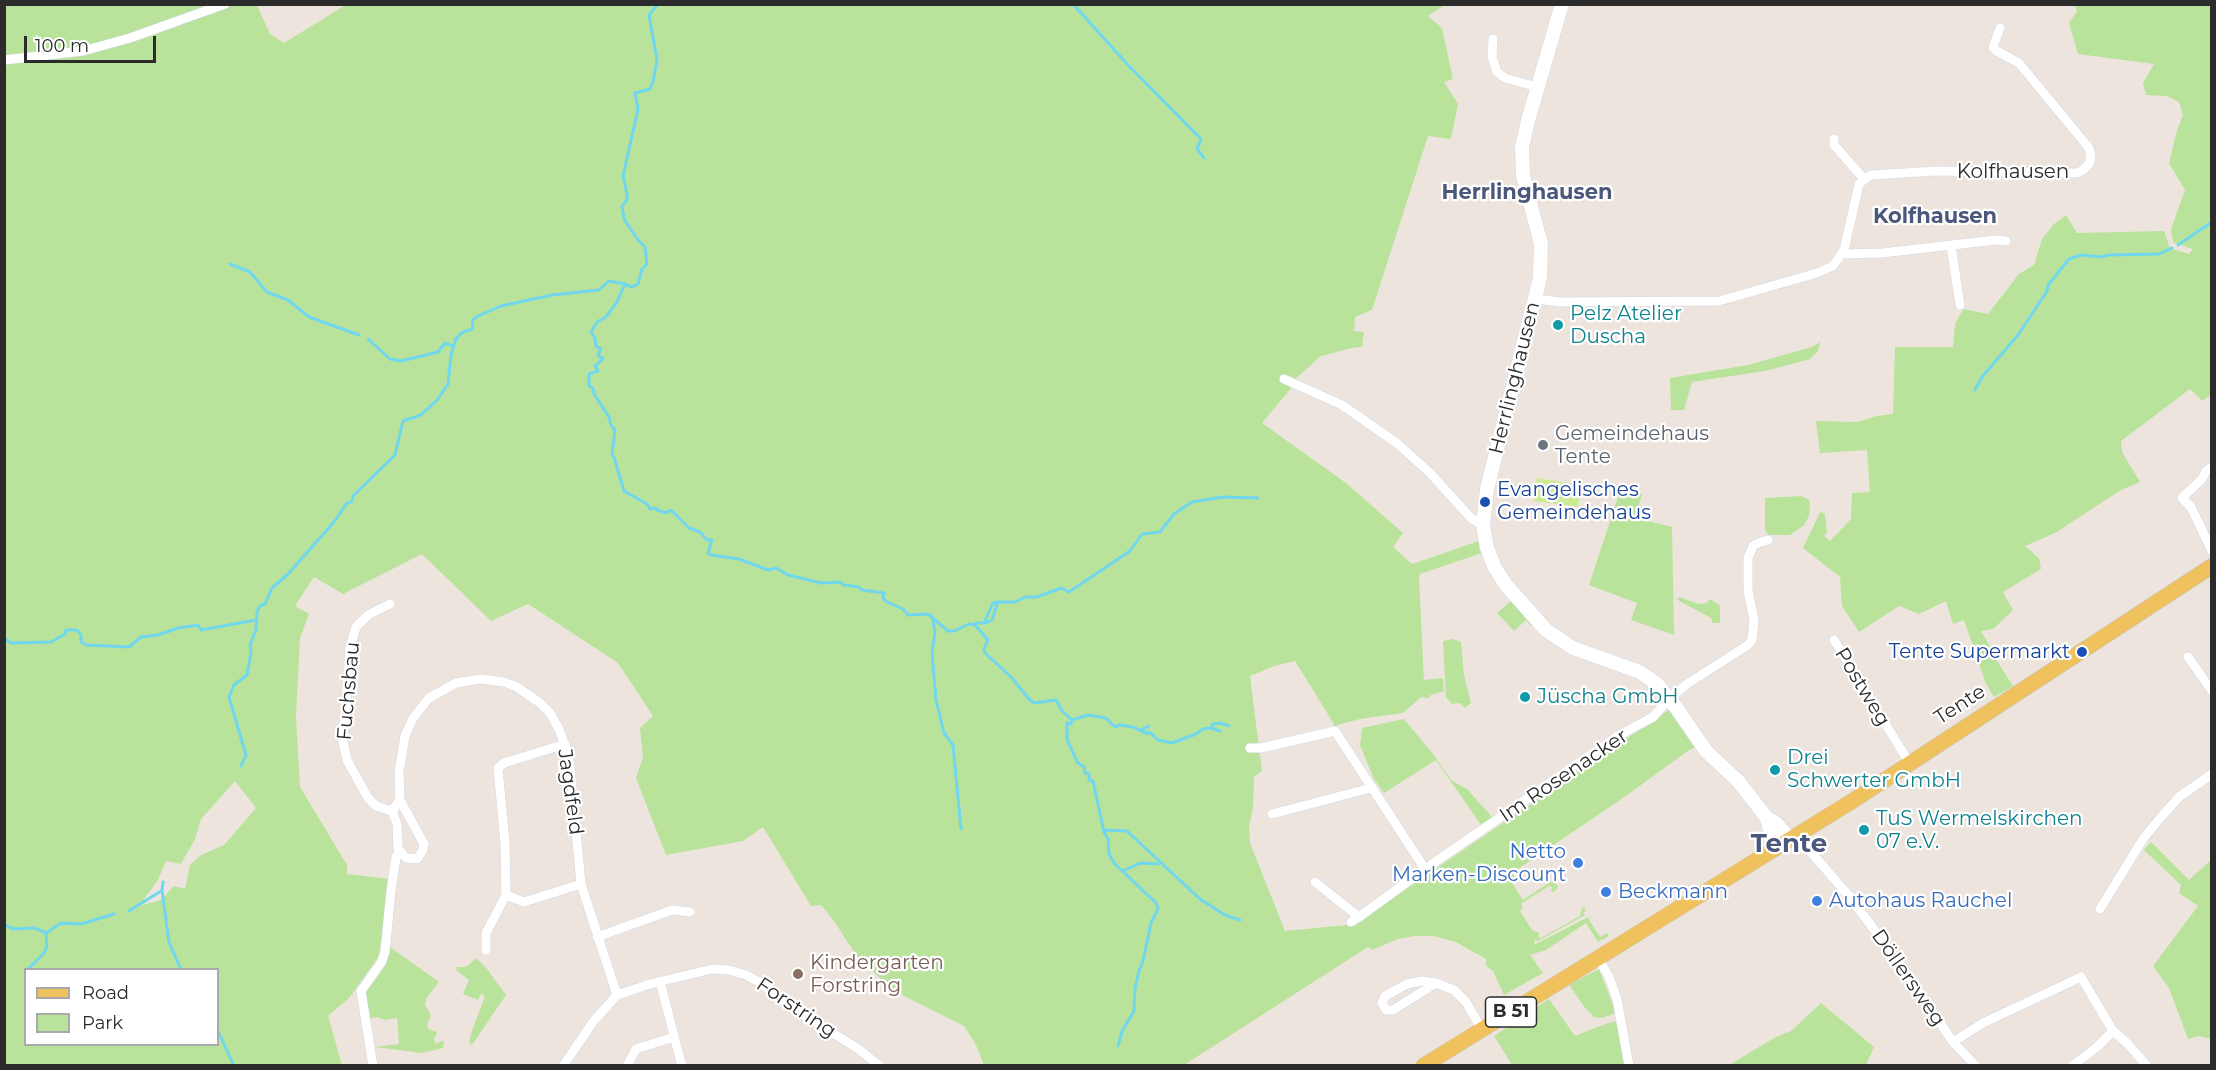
<!DOCTYPE html>
<meta charset="utf-8">
<style>
body{margin:0}
#map{position:relative;width:2216px;height:1070px;overflow:hidden;background:#ede5dd;font-family:Montserrat,sans-serif}
canvas{display:block}
.frame{position:absolute;inset:0;border:6px solid #2b2b2b;pointer-events:none}
.legend{position:absolute;left:24px;top:968px;width:195px;height:78px;box-sizing:border-box;background:#fff;border:2px solid #aaa;margin:0;padding:8px 10px;list-style:none;font-size:18px;color:#2b2b2b}
.legend li{display:flex;align-items:center;gap:12px;height:30px}
.legend b{width:30px;border:2px solid #aaa}
.scale{position:absolute;left:24px;top:36px;width:132px;height:27px;box-sizing:border-box;border:3px solid #2b2b2b;border-top:0;padding-left:8px;font-size:18px;line-height:21px;white-space:nowrap;color:#2b2b2b;-webkit-text-stroke:4px #fff;paint-order:stroke}
</style>
<div id="map">
<canvas width="2216" height="1070"></canvas>
<div class="frame"></div>
<ul class="legend">
<li><b style="height:8px;background:#f0c25e"></b>Road</li>
<li><b style="height:16px;background:#b9e39a"></b>Park</li>
</ul>
<div class="scale">100 m</div>
</div>
<script>
const context = document.querySelector('canvas').getContext('2d');
context.lineJoin = 'round';
function fillPath(path, color) {
  context.fillStyle = color;
  context.fill(path, 'evenodd');
}
function poly(rows) {
  const path = new Path2D();
  for (const r of rows) {
    path.moveTo(r[0], r[1]);
    for (let i = 2; i < r.length; i += 2) path.lineTo(r[i], r[i + 1]);
  }
  return path;
}
function strokePath(path, color, width, dash) {
  context.strokeStyle = color;
  context.lineWidth = width;
  context.lineCap = dash ? 'butt' : 'round';
  context.setLineDash(dash || []);
  context.stroke(path);
}
function write(font, color, halo, rows, align = 'center') {
  context.font = font + ' Montserrat,sans-serif';
  context.lineWidth = 4.5;
  context.setLineDash([]);
  context.textBaseline = 'middle';
  context.strokeStyle = halo;
  context.fillStyle = color;
  for (const [text, x, y, turn = 0] of rows) {
    context.save();
    context.translate(x, y);
    context.rotate((+turn || 0) * Math.PI / 180);
    context.textAlign = isNaN(turn) ? turn : align;
    if (halo) context.strokeText(text, 0, 0);
    context.fillText(text, 0, 0);
    context.restore();
  }
}
const green = poly([
 [233,4,257,5,270,34,284,43,344,6,424,4,1445,5,1428,16,1442,28,1453,79,1444,82,1458,104,1451,139,1428,136,1372,310,1355,317,1354,331,1364,332,1362,347,1352,348,1321,356,1295,379,1293,386,1262,423,1346,483,1403,533,1393,547,1412,564,1479,541,1482,553,1420,574,1419,578,1424,680,1443,678,1444,691,1431,695,1428,698,1421,697,1403,713,1360,719,1333,726,1334,724,1295,661,1274,666,1250,676,1262,771,1254,777,1253,808,1249,827,1250,843,1285,931,1347,925,1365,917,1670,709,1696,747,1689,750,1623,798,1512,873,1516,879,1512,883,1523,900,1550,882,1554,881,1558,887,1554,892,1551,891,1552,887,1549,886,1522,903,1522,909,1520,911,1532,930,1539,933,1539,939,1580,916,1582,908,1584,907,1586,911,1583,912,1585,915,1538,941,1535,939,1534,945,1594,914,1588,918,1600,937,1607,933,1609,936,1598,942,1586,923,1546,950,1530,955,1543,973,1504,995,1493,971,1486,966,1486,959,1456,942,1433,936,1415,936,1398,939,1372,950,1368,947,1184,1065,984,1065,976,1045,964,1026,906,997,887,985,856,955,834,921,821,905,811,906,763,827,743,841,666,855,636,778,643,757,640,728,653,716,618,663,528,604,491,621,422,554,343,594,314,577,295,606,309,614,300,638,296,717,300,787,347,865,347,874,389,879,379,956,349,998,328,1016,342,1065,5,1066,5,62,131,41],
 [235,781,256,808,224,845,201,855,190,865,185,889,174,886,161,900,139,906,158,880,166,861,181,864,195,839,201,819],
 [26,970,218,970,218,1044,26,1044],
 [4,5,218,5,86,48,5,57],
 [2075,5,2211,5,2211,395,2202,401,2190,389,2121,441,2122,452,2140,482,2121,490,2055,533,2025,546,2039,558,2041,569,2003,592,2013,610,1993,629,1981,631,1997,658,1997,661,2013,686,1994,697,1986,684,1964,620,1953,624,1946,601,1919,614,1899,606,1859,632,1842,606,1840,577,1803,548,1820,512,1825,514,1827,532,1824,536,1830,541,1851,519,1852,493,1870,492,1867,450,1820,453,1816,421,1857,422,1877,416,1893,414,1895,347,1953,347,1955,324,1963,309,1988,314,2019,274,2034,265,2042,239,2054,224,2066,215,2077,233,2164,231,2170,248,2189,254,2193,249,2174,243,2172,237,2171,229,2185,190,2169,163,2177,130,2183,115,2179,102,2167,96,2146,95,2143,83,2154,64,2078,54,2069,23,2077,11],
 [1820,342,1818,351,1810,359,1765,371,1692,382,1684,410,1671,410,1670,378,1748,365,1812,347],
 [1620,491,1642,493,1636,518,1672,527,1674,635,1631,620,1637,603,1589,585],
 [1802,496,1809,500,1810,506,1809,516,1804,525,1790,535,1769,535,1765,531,1765,498],
 [1679,597,1699,604,1707,603,1710,599,1718,604,1720,606,1720,623,1712,623,1711,618,1681,602,1677,599],
 [1511,601,1533,624,1531,626,1526,620,1514,631,1497,613],
 [1453,639,1461,642,1464,675,1471,703,1465,708,1460,703,1452,704,1446,697,1443,641],
 [1404,719,1433,754,1452,781,1467,789,1493,818,1481,825,1436,760,1384,793,1374,779,1360,745,1362,728],
 [2151,842,2189,880,2211,860,2211,1039,2198,1036,2188,1039,2169,988,2153,966,2198,906,2179,893,2181,885,2144,850],
 [390,947,439,982,427,997,425,1005,431,1015,427,1026,429,1029,437,1032,434,1039,436,1044,444,1040,443,1048,422,1053,375,1047,399,1044,397,1018,384,1020,378,1017,371,1018,370,1023,365,1002,366,988],
 [476,958,487,969,506,995,472,1045,469,1042,472,1031,485,996,481,994,478,1000,463,994,469,980,456,970,457,967,466,967],
 [1599,969,1616,1013,1602,1018,1594,1017,1586,1009,1569,985],
 [1549,999,1575,1036,1605,1024,1617,1021,1626,1065,1512,1065,1494,1036],
 [1821,1003,1874,1047,1866,1065,1729,1065,1776,1037,1791,1031]
]);
const pitch = poly([
 [1537,478,1582,485,1578,507,1534,501]
]);
const stream = poly([
 [658,4,649,15,657,60,653,82,650,89,635,93,638,109,623,176,627,194,627,200,622,206,624,219,638,240,645,247,647,264,642,269,638,284,632,287,625,284,617,302,606,317,597,322,591,332,595,338,596,346,601,349,598,355,603,359,595,366,598,371,589,374,589,386,593,388,594,394,609,417,611,425,615,430,612,455,614,457,624,491,647,504,650,509,656,508,657,510,666,513,671,510,689,528,700,532,707,540,712,540,708,553,711,555,739,559,768,570,776,568,788,575,821,583,840,582,844,585,859,587,862,590,884,593,883,598,887,602,903,609,908,615,928,614,948,631,954,631,969,624,975,625,988,640,984,649,985,653,1012,678,1028,698,1034,703,1056,700,1062,711,1072,720,1088,715,1106,718,1115,727,1120,725,1133,727,1147,734],
 [1073,4,1128,65,1201,139,1197,149,1204,158],
 [2178,245,2212,222],
 [230,264,250,272,267,292,288,300,309,317,359,335],
 [368,339,390,359,401,361,438,352,445,343,453,346],
 [1975,390,1982,377,2018,335,2047,291,2048,285,2069,259,2081,255,2101,257,2109,255,2159,254,2172,248],
 [932,616,935,632,932,653,936,700,944,733,953,745,961,829],
 [984,623,993,603,998,602],
 [975,625,976,623,986,623,992,620,998,602,1015,602,1026,597,1037,597,1061,588,1069,592,1130,551,1142,534,1160,532,1174,514,1192,502,1223,497,1258,498],
 [4,638,11,643,51,642,65,634,66,630,77,630,81,635,81,642,86,645,129,647,141,637,158,635,178,628,198,625,201,630,256,620],
 [1072,720,1071,724,1067,723,1067,739,1077,762,1084,767,1085,773,1089,774,1089,780,1093,781,1104,832,1108,839,1109,854,1114,863,1156,903,1158,909,1151,923,1143,961,1139,971,1135,988,1134,1011,1122,1031,1118,1046],
 [1211,728,1213,724,1220,723,1229,726],
 [1141,730,1149,726],
 [1145,732,1151,733,1158,740,1172,743,1196,734,1203,729,1211,728,1220,731],
 [241,766,246,755,229,697,234,685,247,675,251,652,250,645,256,630,257,612,260,606,265,604,272,588,288,574,334,522,347,503,349,503,352,501,353,496,395,455,403,421,421,415,438,399,448,384,451,355,456,339,461,333,472,329,473,320,476,317,501,306,552,295,599,290,609,281,625,284],
 [1104,830,1127,831,1200,899,1225,915,1240,920],
 [1123,871,1140,863,1158,864],
 [163,882,162,890,169,942,181,970],
 [129,911,161,891],
 [4,924,13,929,35,928,46,933,61,923,81,924,114,914],
 [27,970,44,953,47,946,46,933],
 [218,1031,234,1066]
]);
const street = poly([
 [1493,39,1492,57,1497,72,1505,78,1537,87],
 [4,60,83,51,130,38,225,4],
 [1834,139,1834,145,1864,179],
 [1951,246,1960,305],
 [1843,254,1882,253,1996,240,2006,241],
 [1535,299,1560,302,1719,301,1817,273,1833,266,1844,250,1859,184,1871,175,1936,171,2077,173,2083,170,2089,164,2091,157,2089,148,2019,63,1995,50,1993,47,2000,28],
 [1284,379,1342,405,1398,444,1430,473,1471,518,1483,525],
 [2212,467,2206,471,2202,479,2182,498,2191,507,2212,551],
 [390,604,368,615,356,627,350,647,343,742,347,760,368,798,376,806,392,811],
 [1834,640,1910,764],
 [2188,657,2212,691],
 [565,744,504,763,498,768,505,843,506,895,524,902,581,884],
 [1250,748,1261,748,1335,731,1425,869],
 [392,811,400,800,399,772,405,736,413,718,429,698,456,683,481,679,504,682,517,687,540,703,550,713,559,729,569,757,581,884,617,995],
 [392,811,397,824,398,848,406,858,417,859,423,850,424,844,400,800],
 [1272,814,1371,788],
 [1796,835,1849,896,1905,971,1953,1042,1976,1066],
 [1315,882,1359,917,1351,922],
 [2100,909,2143,839,2161,817,2179,797,2212,774],
 [1359,917,1425,869,1618,736,1653,717,1670,698,1687,684,1748,645,1752,640,1754,621,1748,590,1748,558,1753,546,1758,543,1768,540],
 [597,937,672,910,690,912],
 [486,950,486,933,506,895],
 [1598,958,1609,977,1617,999,1629,1066],
 [660,981,681,1063,683,1066],
 [1436,983,1393,1010,1386,1010,1382,1003,1385,996,1407,984,1422,981,1436,983,1454,990,1466,1002,1482,1030],
 [1953,1042,1983,1023,2081,977,2113,1031,2128,1044,2147,1066],
 [373,1066,361,991,381,963,385,952,391,891,396,857,400,851],
 [563,1066,593,1022,617,995,650,984,712,969,729,970,746,975,761,983,789,1006,857,1048,880,1066],
 [627,1066,636,1049,674,1037],
 [2072,1066,2097,1047,2113,1031]
]);
const secondary = poly([
 [1562,4,1529,117,1522,147,1523,176,1541,244,1540,278,1487,489,1483,525,1487,548,1495,568,1506,585,1546,630,1573,648,1640,672,1657,684,1675,706,1706,751,1738,781,1767,818,1776,823,1789,838],
 [1767,818,1771,835,1778,845]
]);
const primary = poly([
 [1423,1066,1854,800,2212,566]
]);
const markers = [
 [1558,325,6,"#0f9aa8"],
 [1543,445,6,"#6b7280"],
 [1485,502,6,"#1a4fb4"],
 [2082,652,6,"#1a4fb4"],
 [1525,697,6,"#0f9aa8"],
 [1775,770,6,"#0f9aa8"],
 [1864,830,6,"#0f9aa8"],
 [1578,863,6,"#3f7fe0"],
 [1606,892,6,"#3f7fe0"],
 [1817,901,6,"#3f7fe0"],
 [798,974,6,"#8d6e63"]
];
const shields = [
 [1511,1012,51]
];
const shieldNames = [
 ["B 51",1511,1012]
];
const streetNames = [
 ["Kolfhausen",2013,172],
 ["Herrlinghausen",1515,378,-76],
 ["Postweg",1862,687,59],
 ["Fuchsbau",349,691,-85],
 ["Tente",1960,705,-33],
 ["Im Rosenacker",1564,776,-34],
 ["Jagdfeld",570,792,82],
 ["Döllersweg",1908,978,55],
 ["Forstring",796,1008,34]
];
const cultureNames = [
 ["Pelz Atelier",1570,314],
 ["Duscha",1570,337],
 ["Jüscha GmbH",1537,697],
 ["Drei",1787,758],
 ["Schwerter GmbH",1787,781],
 ["TuS Wermelskirchen",1876,819],
 ["07 e.V.",1876,842]
];
const worshipNames = [
 ["Gemeindehaus",1555,434],
 ["Tente",1555,457]
];
const transitNames = [
 ["Evangelisches",1497,490],
 ["Gemeindehaus",1497,513],
 ["Tente Supermarkt",2070,652,"right"]
];
const shopNames = [
 ["Netto",1566,852,"right"],
 ["Marken-Discount",1566,875,"right"],
 ["Beckmann",1618,892],
 ["Autohaus Rauchel",1829,901]
];
const educationNames = [
 ["Kindergarten",810,963],
 ["Forstring",810,986]
];
const neighbourhoodNames = [
 ["Herrlinghausen",1527,193],
 ["Kolfhausen",1935,217]
];
const districtNames = [
 ["Tente",1789,844]
];
fillPath(green, '#b9e39a');
fillPath(pitch, '#cdea95');
strokePath(stream, '#70d7ee', 3);
strokePath(street, '#d2d7e3', 10);
strokePath(secondary, '#d2d7e3', 15);
strokePath(primary, '#c4c4c4', 16);
strokePath(street, '#fff', 9);
strokePath(secondary, '#fff', 14);
strokePath(primary, '#f0c25e', 15);
for (const [x, y, r, color] of markers) {
  const dot = new Path2D();
  dot.arc(x, y, r, 0, 2 * Math.PI);
  context.fillStyle = color;
  context.fill(dot);
  strokePath(dot, '#fff', 2);
}
for (const [x, y, w] of shields) {
  const box = new Path2D();
  box.roundRect(x - w / 2, y - 15, w, 30, 4.5);
  context.fillStyle = '#fff';
  context.fill(box);
  strokePath(box, '#2b2b2b', 1.5);
}
write('bold 18px', '#2b2b2b', null, shieldNames);
write('20px', '#2b2b2b', '#fff', streetNames);
write('20px', '#0d838f', '#fff', cultureNames, 'left');
write('20px', '#5b616d', '#fff', worshipNames, 'left');
write('20px', '#164399', '#fff', transitNames, 'left');
write('20px', '#366cbe', '#fff', shopNames, 'left');
write('20px', '#785e54', '#fff', educationNames, 'left');
write('bold 21px', '#4b587c', '#fff', neighbourhoodNames);
write('bold 26px', '#4b587c', '#fff', districtNames);
</script>
